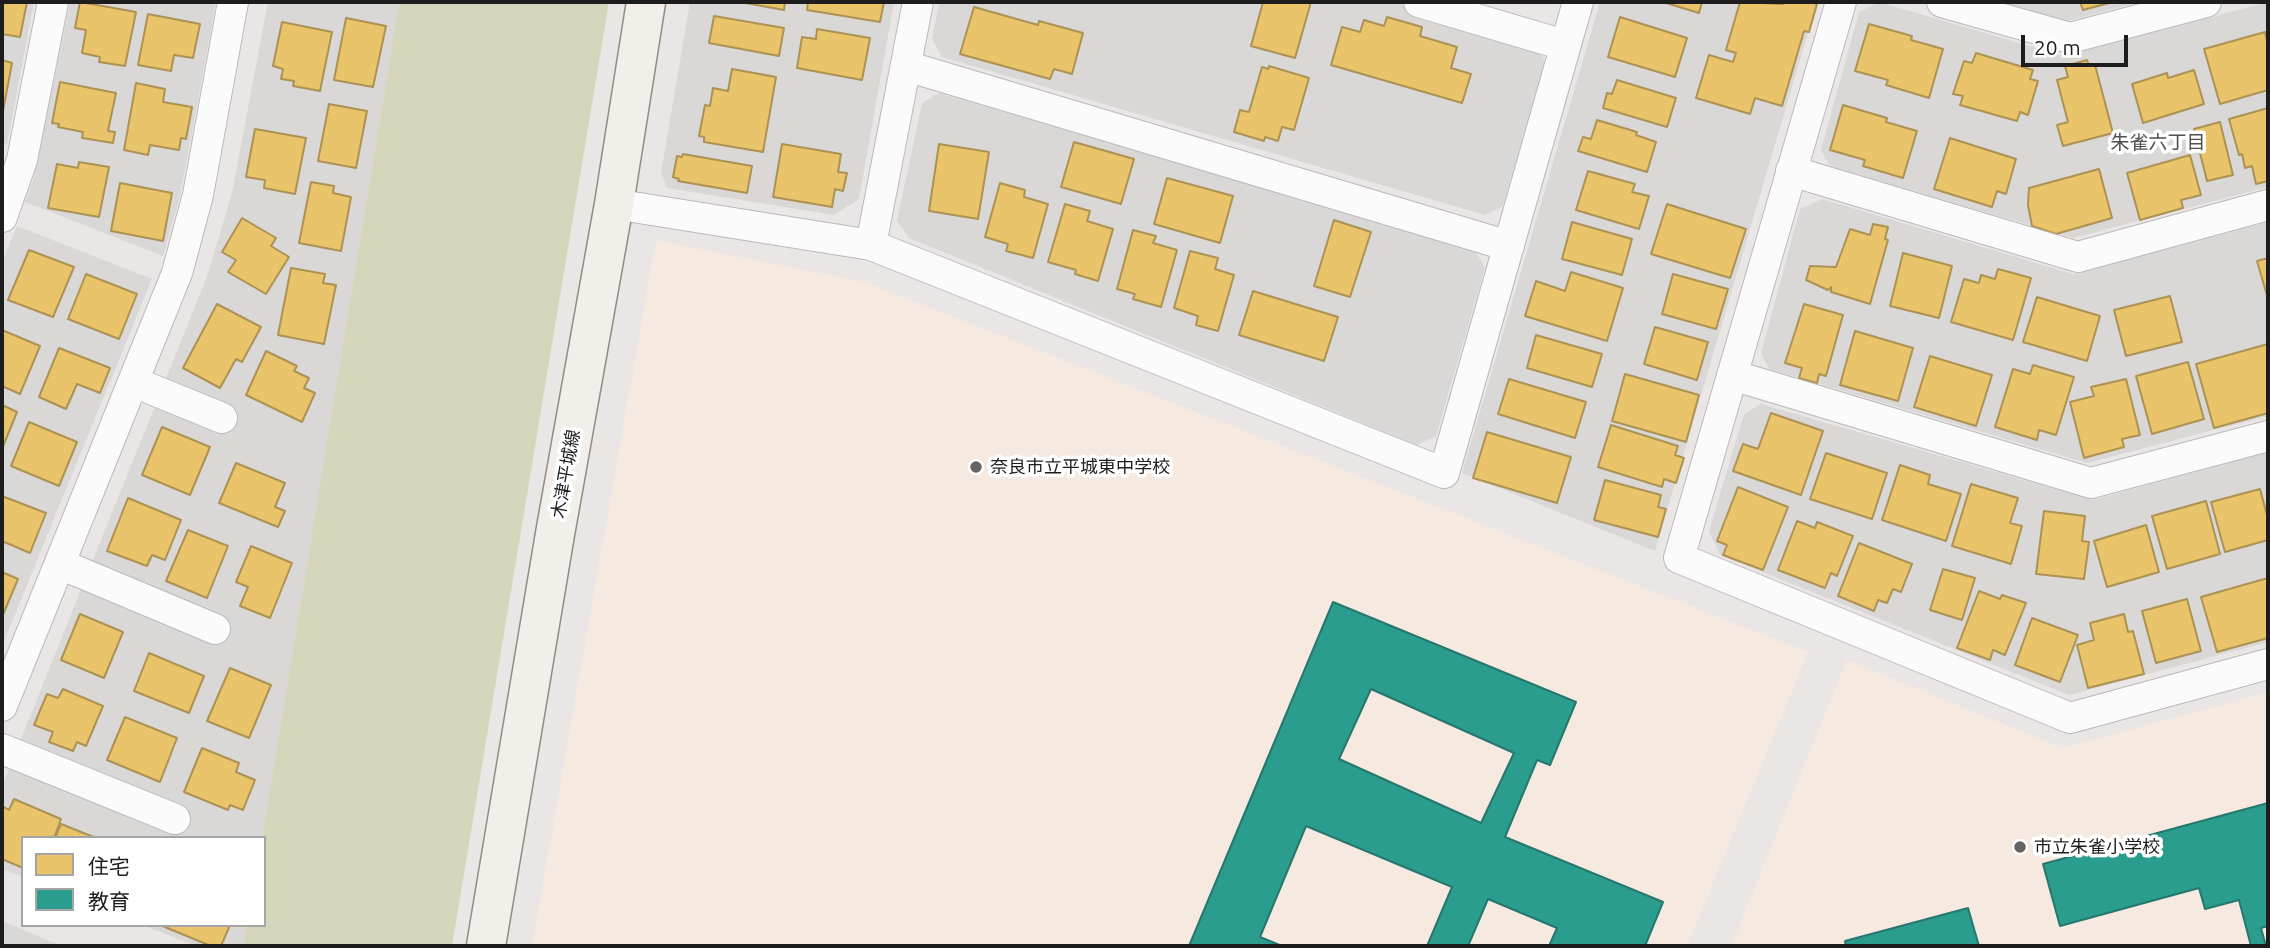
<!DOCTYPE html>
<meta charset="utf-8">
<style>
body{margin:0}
#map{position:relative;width:2270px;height:948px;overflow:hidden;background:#ebe6e6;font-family:Ubuntu,"Noto Sans JP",sans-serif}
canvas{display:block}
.frame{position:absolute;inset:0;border:4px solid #1d1d1d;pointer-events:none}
.legend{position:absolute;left:21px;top:836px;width:245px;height:91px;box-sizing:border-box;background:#fff;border:2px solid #a5a5a5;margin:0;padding:9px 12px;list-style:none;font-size:21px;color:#1d1d1d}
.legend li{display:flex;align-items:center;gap:14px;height:35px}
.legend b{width:35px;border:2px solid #a5a5a5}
.scale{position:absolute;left:2021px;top:35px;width:107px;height:32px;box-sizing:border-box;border:4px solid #1d1d1d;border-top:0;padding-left:9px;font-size:21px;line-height:24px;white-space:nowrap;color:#1d1d1d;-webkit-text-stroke:5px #fff;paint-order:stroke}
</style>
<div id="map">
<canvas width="2270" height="948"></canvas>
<div class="frame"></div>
<ul class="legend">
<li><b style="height:19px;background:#e9c46a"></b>住宅</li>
<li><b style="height:19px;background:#2a9d8f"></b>教育</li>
</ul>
<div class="scale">20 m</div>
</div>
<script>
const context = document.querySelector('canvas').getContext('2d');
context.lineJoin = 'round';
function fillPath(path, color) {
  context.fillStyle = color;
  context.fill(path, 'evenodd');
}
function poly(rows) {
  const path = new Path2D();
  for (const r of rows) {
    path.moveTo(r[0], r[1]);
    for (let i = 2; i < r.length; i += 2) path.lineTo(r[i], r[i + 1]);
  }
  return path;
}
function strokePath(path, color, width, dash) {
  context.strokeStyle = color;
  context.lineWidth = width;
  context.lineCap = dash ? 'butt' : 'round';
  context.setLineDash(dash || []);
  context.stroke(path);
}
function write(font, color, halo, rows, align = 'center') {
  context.font = font + ' Ubuntu,"Noto Sans JP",sans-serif';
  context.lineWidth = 7;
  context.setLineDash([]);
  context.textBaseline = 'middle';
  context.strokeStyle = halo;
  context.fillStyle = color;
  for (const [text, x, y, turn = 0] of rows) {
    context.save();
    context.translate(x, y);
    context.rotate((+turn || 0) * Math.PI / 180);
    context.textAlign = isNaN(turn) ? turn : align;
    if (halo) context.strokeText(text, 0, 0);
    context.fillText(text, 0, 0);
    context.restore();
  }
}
const residential = poly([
 [2,2,34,2,7,144,2,143],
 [70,2,216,2,180,196,163,256,25,202,34,177],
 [268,2,399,2,262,838,23,838,23,877,2,869,2,786,208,274,232,193],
 [690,2,894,2,859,199,834,215,667,188,661,173],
 [939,2,1393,2,1536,43,1545,63,1503,206,1485,215,942,57,932,39],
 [1600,2,1817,2,1655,551,1462,473],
 [1879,2,2064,56,2268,2,2268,187,2073,238,1830,166,1821,150,1859,12],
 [2001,2,2139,2,2067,21],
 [939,93,1475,250,1485,268,1436,436,1417,445,909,238,897,221,922,103],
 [1822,199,2073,274,2268,222,2268,416,2087,463,1769,369,1761,353,1800,209],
 [17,226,152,279,2,646,2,262],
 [1761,404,2093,500,2268,452,2268,642,2069,695,1720,555,1709,531,1744,414],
 [2,921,62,946,2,946],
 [143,925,247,925,244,946,195,946]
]);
const education = poly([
 [656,240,865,282,1808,652,1687,946,532,946],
 [1847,660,2063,748,2268,692,2268,946,1731,946]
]);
const forest = poly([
 [399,2,609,2,452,946,244,946,247,925,264,925,264,838,262,838]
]);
const homes = poly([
 [2,2,27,2,20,37,2,34,2,2],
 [80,2,136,12,125,66,99,62,100,57,82,53,86,30,75,28,80,2],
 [740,2,785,2,784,10,740,2],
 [808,2,884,2,880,22,807,10,808,2],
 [1263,2,1311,2,1295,58,1251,46,1263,2],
 [1663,2,1702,2,1699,13,1663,2],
 [1740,2,1783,4,1783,2,1809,2,1817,4,1809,32,1804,31,1782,106,1755,98,1750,114,1696,98,1709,55,1733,62,1736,53,1726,50,1740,2],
 [2080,2,2113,2,2083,10,2080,2],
 [974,7,1038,25,1039,21,1083,33,1072,74,1054,69,1050,79,960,54,974,7],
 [148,14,200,24,193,58,174,55,171,71,138,65,148,14],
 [714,16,784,28,779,56,709,43,714,16],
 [1387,17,1422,27,1420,36,1457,47,1451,68,1471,74,1462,103,1331,65,1342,27,1360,32,1364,20,1384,26,1387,17],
 [1620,17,1687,38,1675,77,1608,57,1620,17],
 [346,18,386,26,373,87,334,80,346,18],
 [282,22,332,32,320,91,293,86,294,81,281,79,283,69,273,66,282,22],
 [1869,24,1912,36,1911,40,1943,49,1929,98,1886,85,1888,80,1855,71,1869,24],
 [817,29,870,38,862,80,797,68,802,37,816,39,817,29],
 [2265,32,2268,45,2268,90,2220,104,2204,49,2265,32],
 [1976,53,2033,70,2030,79,2038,81,2028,115,2020,112,2017,121,1960,105,1963,96,1953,94,1964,61,1972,63,1976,53],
 [2,60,12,63,3,111,2,111,2,60],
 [2087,60,2089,66,2095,65,2113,133,2063,146,2057,125,2068,122,2057,80,2068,77,2065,66,2087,60],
 [1269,66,1309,78,1294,130,1282,127,1278,141,1265,137,1264,141,1234,132,1240,110,1249,112,1262,67,1268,69,1269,66],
 [732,69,776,77,763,152,704,142,704,137,699,136,705,105,710,106,713,88,728,91,732,69],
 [2194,70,2204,104,2143,123,2132,84,2167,73,2168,78,2194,70],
 [1617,80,1676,98,1667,127,1603,108,1607,93,1612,94,1617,80],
 [60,82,116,93,108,131,115,132,113,143,82,138,83,132,58,127,59,124,52,123,60,82],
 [136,83,165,89,163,102,192,107,186,139,181,138,179,150,150,145,148,155,124,150,136,83],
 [329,104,367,111,356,168,318,161,329,104],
 [1843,105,1887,118,1886,122,1917,131,1903,178,1863,166,1865,160,1830,150,1843,105],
 [2268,108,2268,181,2256,184,2252,166,2245,168,2242,154,2239,155,2229,119,2268,108],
 [1597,120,1637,132,1636,135,1656,142,1647,172,1578,151,1583,137,1591,139,1597,120],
 [2220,122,2233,175,2207,181,2194,129,2220,122],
 [255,129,306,138,295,194,264,188,265,180,246,177,255,129],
 [1950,138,2016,159,2006,194,1997,191,1992,207,1934,189,1950,138],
 [1074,142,1134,159,1121,204,1061,187,1074,142],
 [782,144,841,154,838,172,847,173,843,191,835,189,832,207,773,197,782,144],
 [939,144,989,152,978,219,929,211,939,144],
 [683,154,752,166,747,193,678,181,679,179,673,177,677,156,682,157,683,154],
 [2190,155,2201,195,2181,200,2183,208,2140,220,2127,173,2190,155],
 [79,162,109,167,99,217,48,208,57,164,78,168,79,162],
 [2099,169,2112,218,2056,234,2032,226,2028,205,2029,188,2099,169],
 [1588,171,1635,184,1632,192,1649,196,1639,229,1576,210,1588,171],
 [1167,178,1233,196,1220,243,1154,224,1167,178],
 [311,182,334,186,333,193,351,197,341,251,299,243,311,182],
 [120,183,172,193,163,241,111,231,120,183],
 [1000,183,1025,190,1024,197,1048,204,1033,258,1006,251,1008,244,985,237,1000,183],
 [1065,204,1090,211,1087,221,1113,229,1098,281,1075,274,1076,270,1048,262,1065,204],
 [1667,204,1746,229,1730,278,1651,254,1667,204],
 [242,218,276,238,271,246,289,257,266,294,228,272,236,260,222,252,242,218],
 [1334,220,1371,232,1350,297,1314,286,1334,220],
 [1572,222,1632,239,1622,275,1562,259,1572,222],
 [1873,224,1888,227,1885,239,1888,240,1870,304,1831,292,1831,287,1828,290,1806,280,1810,266,1836,267,1850,229,1870,235,1873,224],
 [1133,230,1156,236,1153,243,1177,250,1161,307,1133,299,1135,294,1117,289,1133,230],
 [29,250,74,267,53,317,8,300,29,250],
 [1190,251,1218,258,1215,269,1234,275,1218,331,1196,325,1198,316,1174,308,1190,251],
 [1903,253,1952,266,1939,318,1890,306,1903,253],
 [2268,258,2268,299,2257,261,2268,258],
 [291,268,325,274,323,283,336,285,324,344,278,335,291,268],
 [1998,269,2031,278,2013,340,1951,322,1964,279,1979,283,1981,275,1995,279,1998,269],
 [1571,272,1623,288,1607,341,1525,316,1536,281,1565,291,1571,272],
 [86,274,137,294,119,339,68,319,86,274],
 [1673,274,1728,289,1716,329,1662,314,1673,274],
 [1253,291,1338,317,1324,361,1239,335,1253,291],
 [2170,296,2182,342,2126,356,2114,310,2170,296],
 [2037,297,2100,316,2087,361,2023,342,2037,297],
 [217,304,261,327,242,362,236,359,220,388,183,368,217,304],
 [1804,304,1843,315,1826,376,1819,374,1817,383,1799,378,1802,368,1785,363,1804,304],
 [1655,327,1708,342,1697,380,1644,364,1655,327],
 [2,330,40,346,20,394,2,386,2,330],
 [1855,331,1913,348,1898,401,1840,385,1855,331],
 [1536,335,1602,354,1592,387,1527,368,1536,335],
 [2268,344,2268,413,2214,428,2196,364,2268,344],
 [59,348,110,368,100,393,77,384,66,409,39,397,59,348],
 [266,351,297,366,294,371,309,378,304,388,315,393,302,422,246,395,266,351],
 [1930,356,1992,375,1976,426,1914,407,1930,356],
 [2188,362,2204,419,2152,434,2136,376,2188,362],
 [2033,365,2074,377,2056,435,2039,430,2037,440,1995,427,2013,369,2030,374,2033,365],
 [1625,374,1699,395,1686,442,1612,421,1625,374],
 [1509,379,1586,402,1575,438,1498,414,1509,379],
 [2126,379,2140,435,2122,439,2124,447,2084,458,2070,402,2094,396,2091,387,2126,379],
 [2,405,17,412,2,449,2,405],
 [1771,413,1823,431,1801,495,1733,471,1743,444,1758,449,1771,413],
 [29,422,77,442,59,486,11,466,29,422],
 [1611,425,1678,446,1675,455,1684,458,1676,483,1664,479,1662,487,1598,467,1611,425],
 [162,427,210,447,190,495,142,475,162,427],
 [1487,432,1571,457,1557,503,1473,478,1487,432],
 [1826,453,1887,473,1872,519,1810,499,1826,453],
 [236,463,285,483,275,507,285,511,278,527,219,503,236,463],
 [1900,465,1930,475,1928,484,1961,494,1946,541,1882,520,1900,465],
 [1605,480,1661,495,1658,507,1666,509,1658,537,1594,520,1605,480],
 [1971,484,2018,498,2010,523,2022,526,2011,564,1952,546,1971,484],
 [1738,487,1788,507,1763,570,1723,555,1727,545,1717,541,1738,487],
 [2260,489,2268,519,2268,540,2225,552,2211,502,2260,489],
 [2,496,46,513,30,553,2,541,2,496],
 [128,498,181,520,165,560,152,555,147,566,107,551,128,498],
 [2206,501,2220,554,2167,569,2152,516,2206,501],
 [2044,511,2085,516,2082,541,2089,542,2084,579,2036,574,2044,511],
 [1797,521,1815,528,1817,522,1853,536,1837,576,1831,573,1825,588,1778,570,1797,521],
 [2146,525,2159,572,2107,587,2094,541,2146,525],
 [188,530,228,546,207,598,166,581,188,530],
 [1859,543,1912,564,1901,592,1893,589,1887,603,1878,600,1874,611,1838,596,1859,543],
 [251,546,292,563,270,618,240,606,248,587,236,582,251,546],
 [1943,569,1975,578,1962,620,1930,610,1943,569],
 [2,572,18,579,2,617,2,572],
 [2268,578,2268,638,2217,652,2201,597,2268,578],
 [1979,591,2000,599,2002,595,2026,603,2005,655,1993,650,1990,660,1957,648,1979,591],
 [2187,599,2201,651,2156,663,2142,611,2187,599],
 [80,614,123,632,104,678,61,660,80,614],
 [2124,614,2128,632,2133,631,2144,674,2088,688,2077,645,2094,640,2090,623,2124,614],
 [2032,618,2078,635,2060,682,2015,665,2032,618],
 [149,653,204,676,189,713,134,691,149,653],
 [230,668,271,685,249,738,207,721,230,668],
 [63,689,103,706,86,746,77,742,73,751,49,742,53,732,34,725,47,694,58,698,63,689],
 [125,717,177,738,160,782,107,760,125,717],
 [202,748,239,763,236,772,255,780,243,810,230,805,228,810,184,792,202,748],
 [14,799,61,819,54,838,23,838,23,868,2,859,2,806,9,810,14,799],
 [61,824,96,838,55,838,61,824],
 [160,925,230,925,221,946,211,946,160,925]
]);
const schools = poly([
 [1333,602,1576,702,1550,765,1537,760,1505,837,1663,902,1645,946,1549,946,1557,928,1488,899,1468,946,1427,946,1452,887,1306,826,1260,937,1282,946,1189,946,1333,602],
 [1371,689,1514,753,1481,823,1339,759,1371,689],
 [2268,803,2268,926,2261,928,2266,946,2251,946,2239,900,2205,909,2199,888,2060,926,2043,864,2268,803],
 [1968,908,1979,946,1846,946,1845,941,1968,908]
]);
const minor = poly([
 [1419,2,1564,45],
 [1841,2,1679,558,2070,718,2268,664],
 [1942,2,2070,38,2206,2],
 [906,66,1509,246],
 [1791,171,2078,257,2268,205],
 [614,204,871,245,1444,473,1578,2],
 [2,217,22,160,53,2],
 [871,245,918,2],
 [1732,375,2091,483,2268,436],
 [134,382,222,418],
 [60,564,215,629],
 [2,706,177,273,198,195,233,2],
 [2,749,175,819]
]);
const secondary = poly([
 [486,946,555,534,614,204,646,2]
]);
const markers = [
 [976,467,7,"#656363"],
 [2020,847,7,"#656363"]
];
const poiNames = [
 ["奈良市立平城東中学校",990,467],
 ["市立朱雀小学校",2034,847]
];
const streetNames = [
 ["木津平城線",566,474,-80]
];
const neighbourhoodNames = [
 ["朱雀六丁目",2158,143]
];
fillPath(residential, '#dad7d7');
fillPath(education, '#f5e9e0');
fillPath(forest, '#d5d7bc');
fillPath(homes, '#e9c46a');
strokePath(homes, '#ac9253', 2);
fillPath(schools, '#2a9d8f');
strokePath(schools, '#26776d', 2);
strokePath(minor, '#bbb9b9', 32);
strokePath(secondary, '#948a7f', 41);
strokePath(minor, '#fcfbfb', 30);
strokePath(secondary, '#f2eeea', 38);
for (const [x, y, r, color] of markers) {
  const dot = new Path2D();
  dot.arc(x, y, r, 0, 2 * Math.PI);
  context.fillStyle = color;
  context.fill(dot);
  strokePath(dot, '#fff', 2.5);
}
write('18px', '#1d1d1d', '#fff', poiNames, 'left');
write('18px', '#1d1d1d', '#fff', streetNames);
write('19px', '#505050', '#fff', neighbourhoodNames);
</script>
